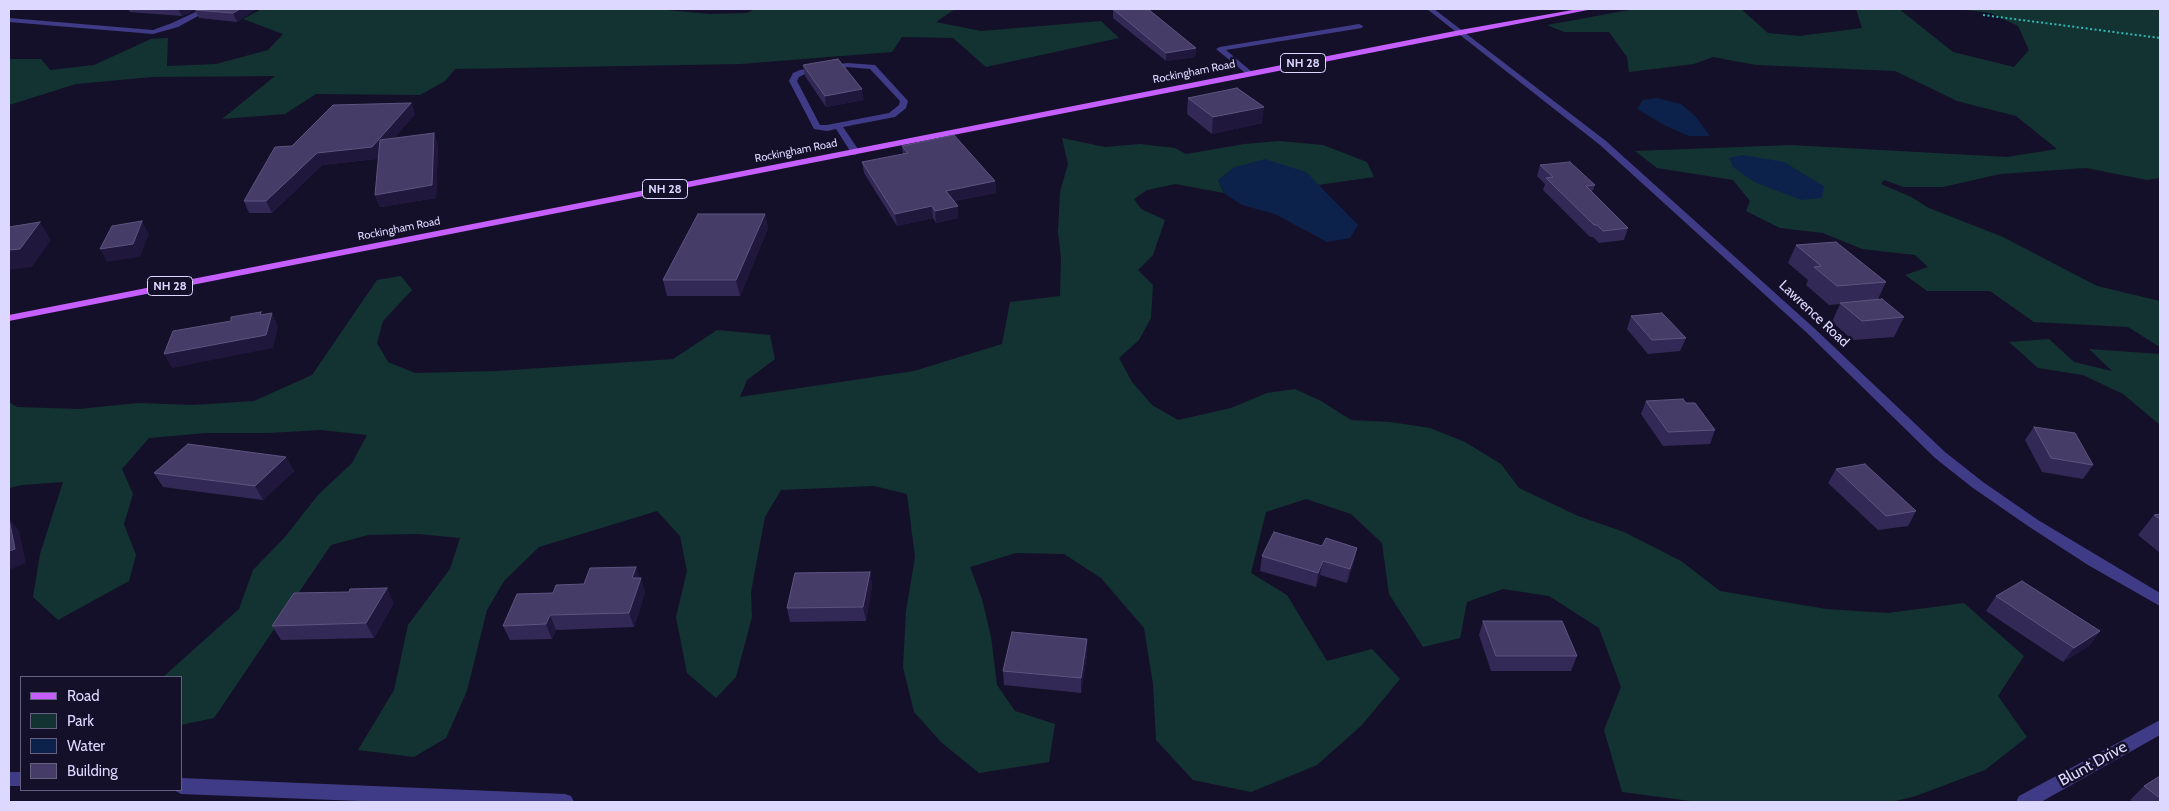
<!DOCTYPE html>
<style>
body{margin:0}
#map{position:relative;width:2169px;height:811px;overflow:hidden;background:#151029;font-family:Cabin,sans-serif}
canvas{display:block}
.frame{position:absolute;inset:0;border:10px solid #ddd8ff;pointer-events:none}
.legend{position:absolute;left:20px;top:676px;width:162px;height:115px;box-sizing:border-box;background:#151029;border:1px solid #65607f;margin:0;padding:6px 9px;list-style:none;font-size:15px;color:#ddd8ff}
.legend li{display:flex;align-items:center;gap:10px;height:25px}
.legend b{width:25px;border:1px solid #65607f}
</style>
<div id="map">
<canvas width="2169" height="811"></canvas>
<div class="frame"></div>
<ul class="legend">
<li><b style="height:6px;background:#c65fff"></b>Road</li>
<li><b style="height:14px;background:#133332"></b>Park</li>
<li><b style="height:14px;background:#0d224b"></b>Water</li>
<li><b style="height:14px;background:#453c68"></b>Building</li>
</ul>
</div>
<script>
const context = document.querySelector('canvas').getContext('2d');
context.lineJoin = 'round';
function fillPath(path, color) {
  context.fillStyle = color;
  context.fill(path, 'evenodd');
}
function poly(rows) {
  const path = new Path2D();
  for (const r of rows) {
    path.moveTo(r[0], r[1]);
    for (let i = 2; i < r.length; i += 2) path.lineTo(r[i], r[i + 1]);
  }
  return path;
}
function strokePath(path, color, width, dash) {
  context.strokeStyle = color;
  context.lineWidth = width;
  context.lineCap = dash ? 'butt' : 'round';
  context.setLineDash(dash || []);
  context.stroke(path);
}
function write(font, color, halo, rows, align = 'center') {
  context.font = font + ' Cabin,sans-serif';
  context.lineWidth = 5;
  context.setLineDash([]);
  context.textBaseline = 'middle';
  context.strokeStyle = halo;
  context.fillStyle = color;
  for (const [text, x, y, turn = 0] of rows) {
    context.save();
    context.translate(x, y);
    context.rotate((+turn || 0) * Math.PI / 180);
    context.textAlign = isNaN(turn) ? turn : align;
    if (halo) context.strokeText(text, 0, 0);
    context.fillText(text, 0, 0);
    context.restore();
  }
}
const green = poly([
 [262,9,657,9,709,14,747,13,755,9,955,9,936,22,981,31,1101,21,1119,38,986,67,953,38,902,37,892,52,740,64,455,69,445,81,420,95,316,94,285,114,222,119,275,76,152,77,76,84,9,105,9,59,41,59,50,70,94,65,151,39,168,38,167,66,216,64,268,50,283,34,243,19],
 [1635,9,1741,9,1768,33,1799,36,1862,28,1856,9,1899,9,1953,52,2014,67,2029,50,2018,26,1991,13,1957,9,2160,9,2160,178,2147,180,2086,168,2000,174,1943,187,1904,187,1884,180,1881,184,1911,197,1929,208,2003,237,2097,286,2160,301,2160,347,2128,327,2034,322,1990,291,1927,291,1905,275,1928,267,1915,255,1862,249,1823,233,1780,228,1746,211,1750,201,1733,180,1657,168,1635,151,1791,145,2007,157,2057,149,2016,116,1957,101,1895,71,1756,65,1713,57,1694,64,1629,72,1627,57,1609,32,1564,32,1547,25],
 [1062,138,1105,147,1140,144,1175,148,1186,154,1244,144,1279,141,1323,145,1367,162,1374,177,1318,185,1306,172,1235,167,1218,180,1224,193,1175,184,1147,190,1134,199,1141,209,1165,220,1153,255,1138,270,1153,285,1151,318,1139,340,1119,358,1132,382,1152,405,1178,420,1231,408,1267,393,1295,389,1321,401,1351,420,1390,422,1430,428,1465,442,1501,464,1519,488,1578,516,1624,532,1681,561,1720,591,1826,609,1888,613,1964,603,2024,656,1998,696,2027,737,1985,770,1913,797,1890,802,1698,802,1622,792,1604,730,1621,687,1599,628,1549,596,1503,589,1467,602,1460,638,1423,647,1389,594,1382,543,1351,514,1306,499,1266,512,1251,573,1287,595,1327,661,1372,649,1400,679,1362,725,1317,765,1251,792,1193,780,1156,740,1153,684,1144,628,1101,578,1064,554,1016,553,970,567,982,599,991,637,997,685,1015,711,1055,724,1049,762,979,773,942,743,914,712,903,667,906,611,915,557,907,494,874,486,781,490,765,517,751,592,752,617,736,677,716,698,687,673,676,617,687,571,680,536,657,511,539,547,504,581,487,610,467,691,446,738,414,757,358,750,394,690,408,625,450,569,460,538,418,534,368,535,331,545,214,718,181,725,181,677,163,677,239,609,253,570,285,537,318,495,352,463,367,435,321,430,269,433,206,433,149,438,122,469,133,494,124,524,136,555,129,581,58,620,33,597,40,554,63,482,22,485,9,488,9,402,17,407,79,409,138,403,193,405,254,401,312,375,377,280,401,276,412,290,383,321,377,343,388,362,415,373,498,371,673,359,717,330,770,335,775,359,747,380,740,397,914,371,1002,344,1010,302,1060,296,1061,258,1058,232,1060,192,1068,164],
 [2049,339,2074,362,2112,371,2089,349,2160,354,2160,425,2123,394,2083,375,2038,368,2009,342]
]);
const water = poly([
 [1657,98,1681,104,1695,116,1710,136,1689,136,1666,126,1637,109,1643,100],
 [1743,155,1784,162,1824,186,1822,198,1801,200,1754,182,1733,167,1729,158],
 [1265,159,1306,172,1358,225,1350,238,1327,242,1275,214,1242,205,1225,194,1218,180,1235,167]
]);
const path = poly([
 [1983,15,2160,38]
]);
const service = poly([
 [1359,24,1363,26,1362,28,1226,50,1252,72,1252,76,1249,76,1216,49,1220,47,1359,24],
 [847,63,875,65,908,101,906,108,895,117,843,127,860,152,855,155,852,154,836,129,827,131,814,129,789,81,793,73,800,70,847,63],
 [847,67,870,69,900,101,899,105,889,113,827,125,820,125,797,81,799,77,805,74,847,67]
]);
const minor = poly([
 [202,9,211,9,178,27,153,34,9,22,9,18,153,30,172,23,202,9],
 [1427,9,1434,9,1606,141,1814,328,1945,452,1983,482,2038,520,2160,593,2160,606,2088,565,2028,526,1973,488,1935,458,1806,332,1600,145,1427,9],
 [2160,720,2160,735,2041,802,2016,802,2019,796,2160,720],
 [9,772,21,772,21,786,9,786,9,772],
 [181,778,565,794,571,796,574,802,385,802,181,794,174,790,181,790,181,778]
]);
const primary = poly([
 [1578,9,1593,9,9,321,9,315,1460,30,1578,9]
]);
const wall = poly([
 [128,9,256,9,237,22,199,18,195,10,182,16,130,12],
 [1113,9,1196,48,1195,57,1166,61,1113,18],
 [803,65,864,100,826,107,805,76],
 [1188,98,1262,123,1212,134,1187,114],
 [411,103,415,114,394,138,438,144,436,198,380,207,375,195,379,156,376,159,322,165,272,213,249,213,244,201,292,146],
 [902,146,995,181,996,193,954,201,958,206,958,218,936,223,933,218,897,226,864,173,862,162,903,154],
 [1540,165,1595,185,1592,192,1628,228,1624,240,1599,243,1593,237,1590,237,1543,190,1545,184,1537,176],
 [765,214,768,228,740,296,667,296,663,280],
 [1796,245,1886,282,1878,299,1904,317,1894,337,1853,340,1832,322,1840,304,1829,305,1806,285,1808,280,1788,263],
 [1631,316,1686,338,1680,351,1648,354,1627,329],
 [1646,401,1686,403,1715,430,1710,444,1663,446,1641,414],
 [2034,427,2093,465,2083,479,2042,472,2025,440],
 [286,457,294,471,263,500,163,487,154,473],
 [1836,469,1916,511,1908,526,1878,530,1828,483],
 [2160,514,2160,553,2138,535,2154,515],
 [1322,546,1357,548,1354,562,1347,583,1320,575,1316,587,1260,571,1262,556],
 [870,572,872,586,866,621,790,622,787,608],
 [639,578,645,592,634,627,556,630,552,639,510,640,503,626,553,593,584,584],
 [1996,596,2100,631,2089,646,2063,662,1986,611],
 [394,603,374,638,281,640,272,626],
 [1483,621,1577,656,1571,671,1491,671,1479,635],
 [1087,639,1087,654,1081,693,1004,685,1003,671],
 [2160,776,2160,802,2133,802,2130,800,2144,786]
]);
const shadedWall = poly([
 [178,9,198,9,182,16],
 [240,9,256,9,237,22,233,13],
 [1196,48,1195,57,1166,61,1166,53],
 [862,89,864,100,826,107,825,96],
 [411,103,415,114,376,159,322,165,272,213,266,201,317,153],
 [1264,107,1262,123,1212,134,1213,117],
 [434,133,438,144,436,198,380,207,375,195],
 [995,181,996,193,947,202,946,191],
 [932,206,933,218,897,226,895,214],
 [958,206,958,218,936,223,935,211],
 [765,214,768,228,740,296,736,280],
 [142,221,149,234,140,257,107,262,100,249],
 [40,222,51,240,32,267,9,270,9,250],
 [272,313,278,326,273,348,172,368,164,354],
 [286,457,294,471,263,500,255,486],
 [9,518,19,531,26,563,9,570],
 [1357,548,1354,562,1347,583,1350,569],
 [1323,561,1320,575,1316,587,1318,573],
 [636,567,640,580,641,578,645,592,634,627,629,613,632,578],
 [870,572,872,586,866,621,863,607],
 [387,588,394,603,374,638,366,623],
 [550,615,556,630,552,639,546,624],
 [2100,631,2089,646,2063,662,2074,648],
 [1087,639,1087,654,1081,693,1081,678]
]);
const building = poly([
 [196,9,240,9,233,13,195,10,196,9],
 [1113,9,1148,9,1196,48,1166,53,1113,9],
 [838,59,862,89,825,96,803,65,838,59],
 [1237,88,1264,107,1213,117,1188,98,1237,88],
 [411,103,372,147,317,153,266,201,244,201,275,147,292,146,333,105,411,103],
 [434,133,432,185,375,195,380,140,434,133],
 [954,135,995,181,946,191,958,206,935,211,932,206,895,214,862,162,908,153,902,146,954,135],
 [1570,162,1595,185,1586,186,1628,228,1603,231,1597,225,1594,225,1546,178,1553,177,1540,165,1570,162],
 [698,214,765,214,736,280,663,280,698,214],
 [142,221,133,244,100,249,112,226,142,221],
 [40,222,20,249,9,250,9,227,40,222],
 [1836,242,1886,282,1837,286,1814,267,1821,266,1796,245,1836,242],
 [1882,299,1904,317,1862,321,1840,303,1882,299],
 [261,312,260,315,272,313,266,335,164,354,173,331,231,321,231,317,261,312],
 [1662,313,1686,338,1652,340,1631,316,1662,313],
 [1683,399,1686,403,1695,403,1715,430,1668,432,1646,401,1683,399],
 [2034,427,2075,433,2093,465,2051,458,2034,427],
 [188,444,286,457,255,486,154,473,188,444],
 [1865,464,1916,511,1886,516,1836,469,1865,464],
 [2160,514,2160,519,2154,515,2160,514],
 [9,519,15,549,9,551,9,519],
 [1274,532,1322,546,1326,538,1357,548,1350,569,1323,561,1318,573,1262,556,1274,532],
 [636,567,632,578,641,578,629,613,550,615,546,624,503,626,517,594,553,593,556,585,584,584,590,568,636,567],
 [870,572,863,607,787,608,795,573,870,572],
 [2022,581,2100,631,2074,648,1996,596,2022,581],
 [387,588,366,623,272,626,294,593,349,592,350,589,387,588],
 [1483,621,1562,621,1577,656,1496,656,1483,621],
 [1012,632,1087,639,1081,678,1003,671,1012,632],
 [2160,776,2160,798,2144,786,2160,776]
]);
const farStreetnames = [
 ["Rockingham Road",1194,72,-11],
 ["Rockingham Road",796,151,-11],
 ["Rockingham Road",399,229,-11]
];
const shields = [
 [1303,63,45],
 [665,189,45],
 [170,286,45]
];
const shieldNames = [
 ["NH 28",1303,63],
 ["NH 28",665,189],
 ["NH 28",170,286]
];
const streetNames = [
 ["Lawrence Road",1814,314,43]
];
const nearStreetnames = [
 ["Blunt Drive",2093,764,-29]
];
fillPath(green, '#133332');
fillPath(water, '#0d224b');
strokePath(path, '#30bab5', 2, [2, 2.5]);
fillPath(service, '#403b87');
fillPath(minor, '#403b87');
fillPath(primary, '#c65fff');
fillPath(wall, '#332956');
fillPath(shadedWall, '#1f173c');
fillPath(building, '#453c68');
strokePath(building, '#5d5480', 1);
write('11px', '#ddd8ff', '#151029', farStreetnames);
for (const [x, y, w] of shields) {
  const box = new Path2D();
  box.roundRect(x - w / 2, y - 9.5, w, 19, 4);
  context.fillStyle = '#151029';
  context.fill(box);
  strokePath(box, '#ddd8ff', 1);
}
write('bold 12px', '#ddd8ff', null, shieldNames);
write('14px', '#ddd8ff', '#151029', streetNames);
write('16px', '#ddd8ff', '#151029', nearStreetnames);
</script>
